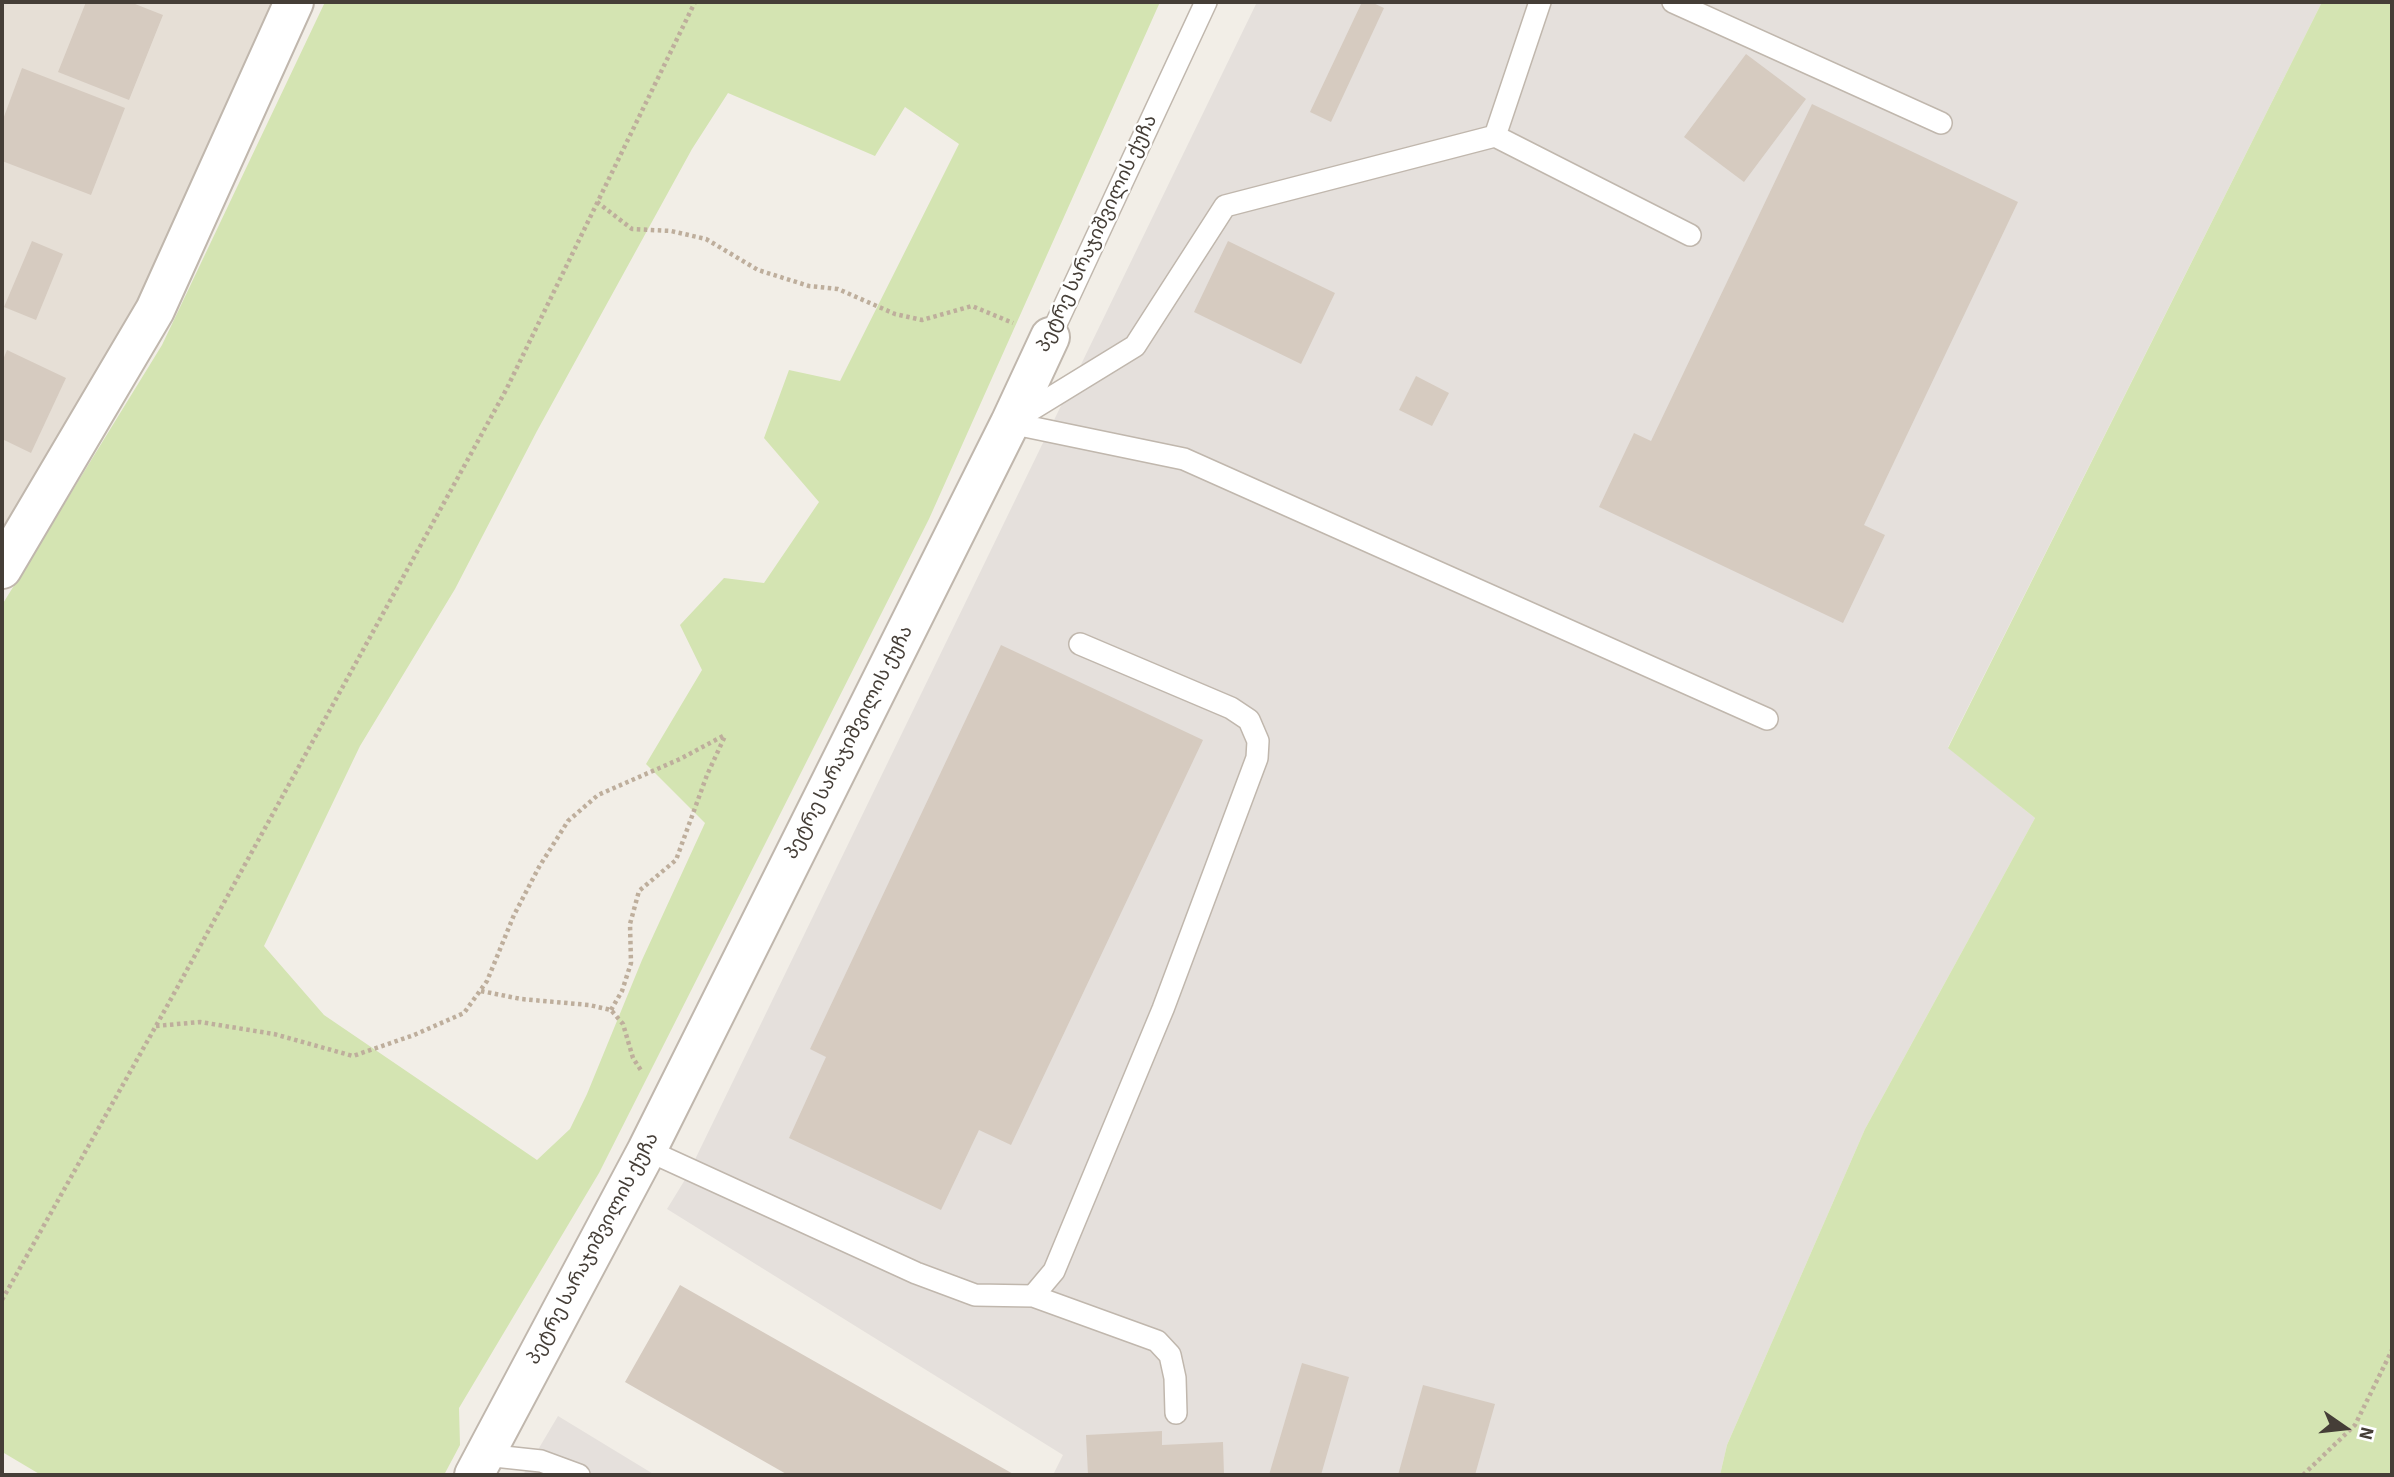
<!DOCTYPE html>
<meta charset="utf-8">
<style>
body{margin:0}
#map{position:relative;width:2394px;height:1477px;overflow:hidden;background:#f2eee7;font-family:"Source Sans 3",sans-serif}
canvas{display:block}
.frame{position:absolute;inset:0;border:4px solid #453e37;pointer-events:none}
.north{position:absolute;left:2310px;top:1393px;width:70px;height:70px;-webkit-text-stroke:5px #fff;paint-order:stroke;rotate:104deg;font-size:19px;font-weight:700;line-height:28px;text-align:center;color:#453e37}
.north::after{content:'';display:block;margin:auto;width:24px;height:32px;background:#453e37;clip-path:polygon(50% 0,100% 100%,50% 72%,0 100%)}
</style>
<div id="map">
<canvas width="2394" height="1477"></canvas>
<div class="frame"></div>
<div class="north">N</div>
</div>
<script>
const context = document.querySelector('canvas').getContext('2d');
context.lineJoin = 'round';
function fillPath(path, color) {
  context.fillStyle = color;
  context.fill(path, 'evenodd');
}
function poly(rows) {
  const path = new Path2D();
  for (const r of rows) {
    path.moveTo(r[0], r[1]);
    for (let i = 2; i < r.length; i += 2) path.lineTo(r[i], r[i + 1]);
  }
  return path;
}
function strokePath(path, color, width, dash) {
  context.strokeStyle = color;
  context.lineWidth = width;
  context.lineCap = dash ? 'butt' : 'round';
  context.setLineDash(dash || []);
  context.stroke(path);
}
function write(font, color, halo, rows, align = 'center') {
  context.font = font + ' "Source Sans 3","Noto Sans Georgian",sans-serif';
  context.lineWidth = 5;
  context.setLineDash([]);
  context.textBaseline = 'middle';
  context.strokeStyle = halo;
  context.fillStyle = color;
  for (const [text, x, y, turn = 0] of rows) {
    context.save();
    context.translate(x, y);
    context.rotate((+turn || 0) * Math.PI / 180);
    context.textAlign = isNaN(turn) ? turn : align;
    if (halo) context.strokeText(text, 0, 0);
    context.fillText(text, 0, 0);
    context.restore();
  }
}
const residential = poly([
 [2,2,294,2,2,569]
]);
const industrial = poly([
 [1257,2,2322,2,1948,747,2035,818,1865,1129,1727,1445,1720,1475,1053,1475,1063,1455,667,1209,686,1178],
 [558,1416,655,1475,523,1475]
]);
const green = poly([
 [325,2,1160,2,929,519,599,1173,459,1408,460,1445,444,1475,41,1475,4,1453,2,1455,2,605,162,345],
 [728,93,875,156,905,107,959,144,840,381,789,370,764,438,819,502,764,583,724,578,680,625,702,670,646,764,705,823,642,960,587,1094,570,1129,537,1160,324,1015,264,946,360,746,455,589,537,431,692,149],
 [2322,2,2392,2,2392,1475,1720,1475,1727,1445,1865,1129,2035,818,1948,748]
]);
const building = poly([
 [86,2,130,2,163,15,129,100,58,72],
 [1362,2,1371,2,1384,8,1331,122,1310,112],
 [1746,54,1806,99,1744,182,1684,137],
 [22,68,125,108,91,195,2,161,2,122],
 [1812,104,2018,202,1864,525,1885,535,1843,623,1599,507,1634,433,1651,441],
 [32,241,63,254,36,320,4,307],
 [1228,241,1335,293,1301,364,1194,312],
 [7,350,66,378,31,453,2,439,2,362],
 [1416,376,1449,393,1432,426,1399,410],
 [1001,645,1203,740,1011,1145,979,1130,941,1210,789,1138,826,1057,810,1049],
 [680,1285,1015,1475,788,1475,625,1382],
 [1302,1363,1349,1377,1321,1475,1269,1475],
 [1423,1385,1495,1404,1475,1475,1398,1475],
 [1162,1431,1162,1445,1223,1442,1224,1475,1088,1475,1086,1435]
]);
const path = poly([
 [597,202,632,229,671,231,706,239,758,270,809,286,838,289,895,314,922,320,972,306,1013,323],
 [481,991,521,999,589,1005,611,1010,623,1024,633,1058,642,1072],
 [611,1010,622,991,631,963,630,924,639,891,676,860,707,775,725,736],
 [156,1026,200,1022,274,1034,353,1056,414,1035,464,1013,487,981,514,915,539,867,568,821,598,795,680,759,725,735],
 [2,1300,166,1008,506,390,695,2],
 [2303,1475,2355,1425,2392,1350]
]);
const lane = poly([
 [1673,2,1941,123],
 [1495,136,1690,235],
 [1050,337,1206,2],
 [1016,419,1135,346,1225,206,1495,136,1540,2],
 [1010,423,1184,459,1767,719],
 [647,1150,916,1273,975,1295,1033,1296,1054,1271,1163,1009,1257,758,1258,741,1249,720,1231,708,1080,644],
 [1033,1296,1157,1341,1170,1355,1175,1378,1176,1413],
 [485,1455,541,1461,579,1475]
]);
const street = poly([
 [2,569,155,310,294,2],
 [474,1475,647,1150,1010,423,1050,337]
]);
const streetNames = [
 ["პეტრე სარაჯიშვილის ქუჩა",1098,234,-65],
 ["პეტრე სარაჯიშვილის ქუჩა",850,743,-63],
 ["პეტრე სარაჯიშვილის ქუჩა",594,1249,-62]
];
fillPath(residential, '#e6dfd6');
fillPath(industrial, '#e5e0dc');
fillPath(green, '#d4e4b2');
fillPath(building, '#d6cbc0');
strokePath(lane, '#c0b7ad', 24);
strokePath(street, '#c0b7ad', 42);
strokePath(path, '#beae9c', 4.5, [3.5, 3.5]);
strokePath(lane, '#fff', 21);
strokePath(street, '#fff', 38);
write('19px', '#453e37', '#fff', streetNames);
</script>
